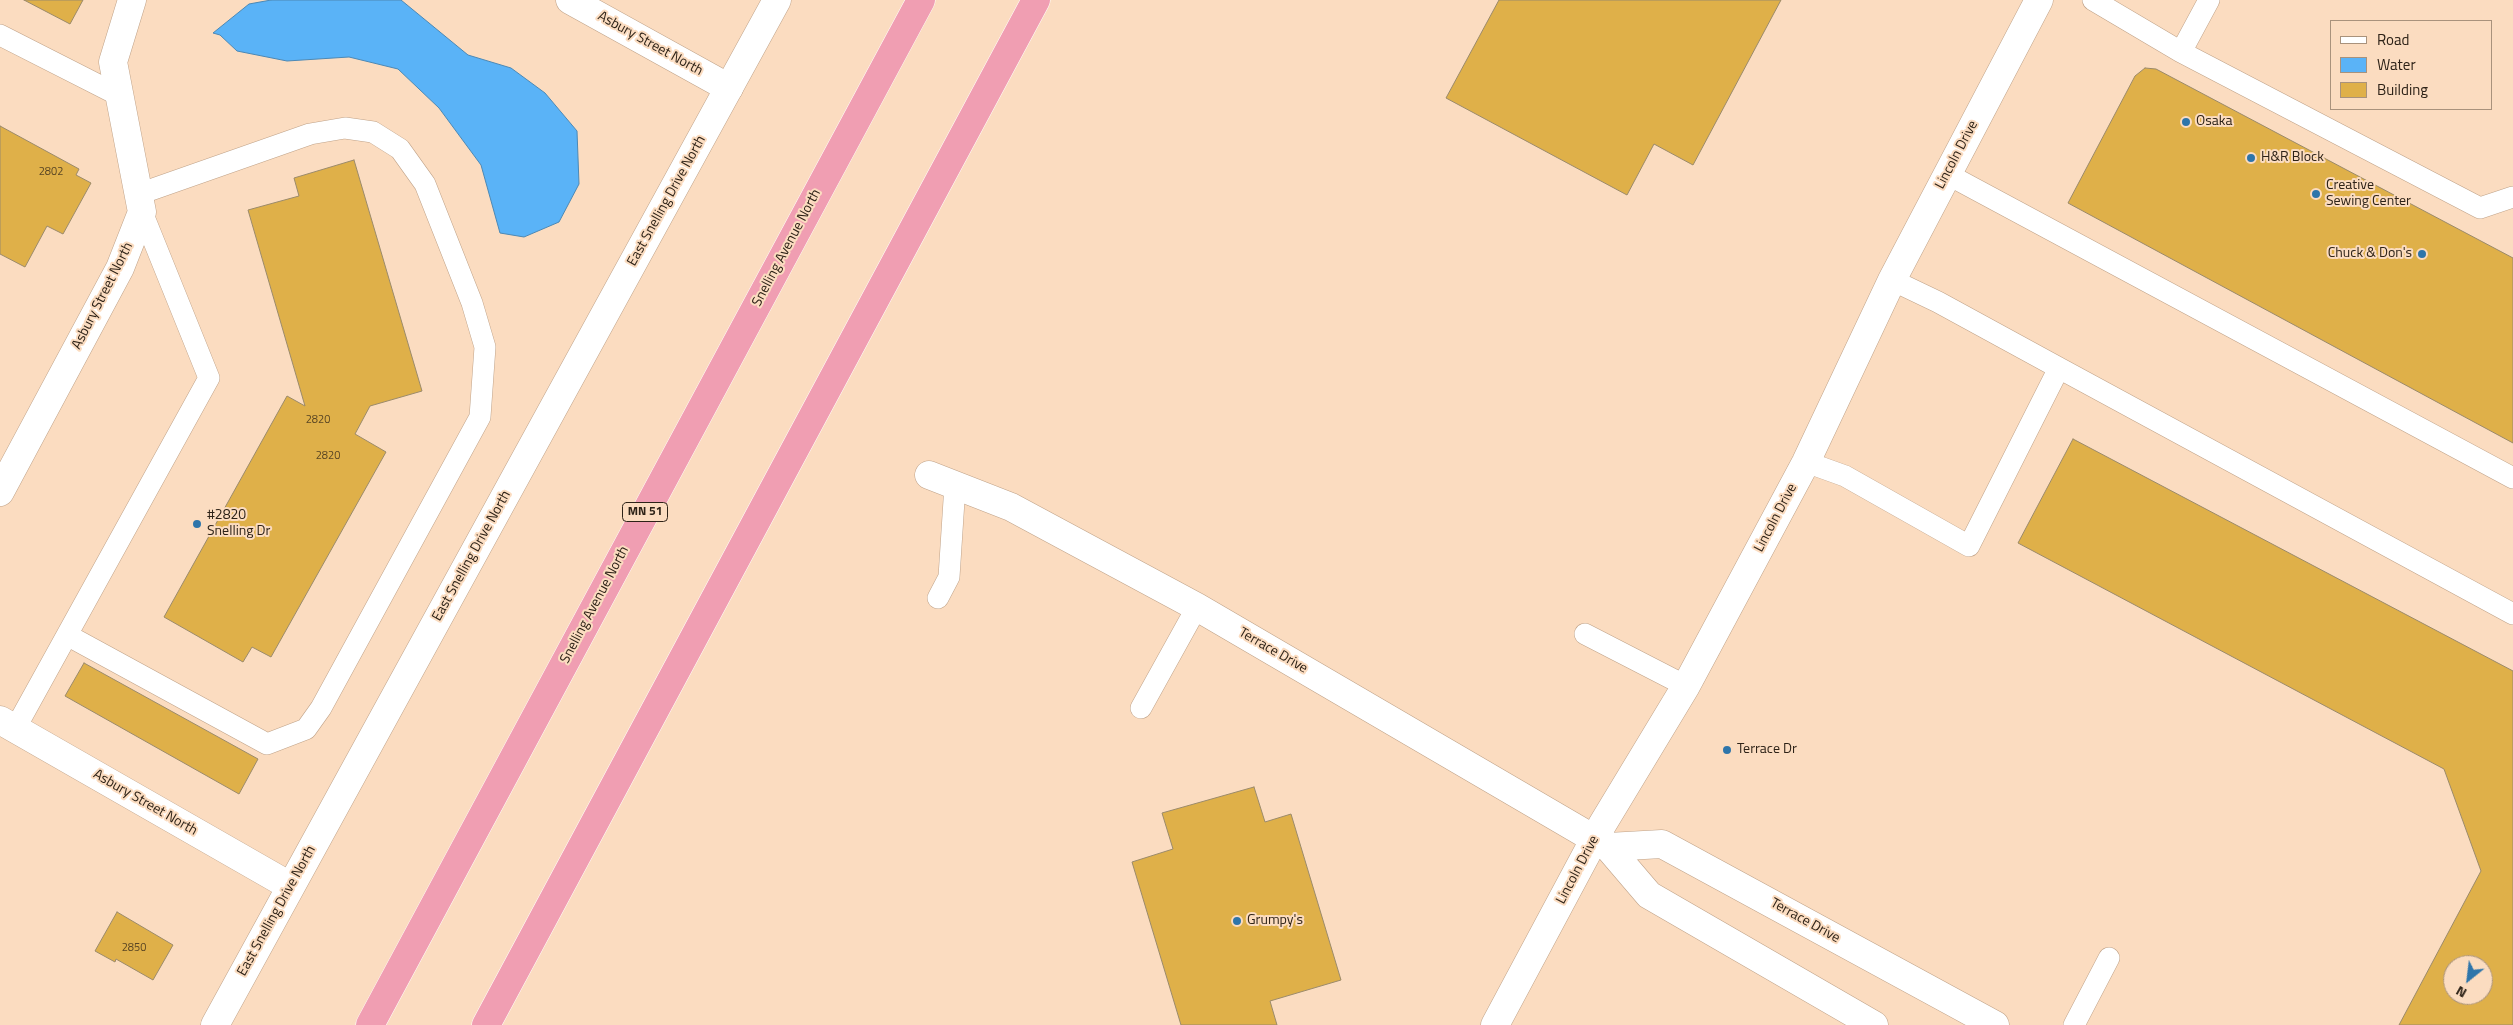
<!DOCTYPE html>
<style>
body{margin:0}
#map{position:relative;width:2513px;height:1025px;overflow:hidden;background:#fbdcc0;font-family:"Titillium Web",sans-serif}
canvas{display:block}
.legend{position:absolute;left:2330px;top:20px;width:162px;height:90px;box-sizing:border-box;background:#fbdcc0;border:1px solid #a9927c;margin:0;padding:6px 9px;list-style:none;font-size:15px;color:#2d2217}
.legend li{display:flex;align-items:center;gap:10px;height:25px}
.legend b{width:25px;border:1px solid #a9927c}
.north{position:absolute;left:2443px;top:955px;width:50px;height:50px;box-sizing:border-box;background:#fbdcc0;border:1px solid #a9927c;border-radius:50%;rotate:209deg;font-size:14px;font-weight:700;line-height:20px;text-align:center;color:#2d2217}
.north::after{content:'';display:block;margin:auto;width:18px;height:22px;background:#2e75aa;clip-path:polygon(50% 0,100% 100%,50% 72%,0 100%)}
</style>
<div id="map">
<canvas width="2513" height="1025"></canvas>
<ul class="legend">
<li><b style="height:6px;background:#fff"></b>Road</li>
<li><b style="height:14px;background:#5ab3f7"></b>Water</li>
<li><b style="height:14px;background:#dfb049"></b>Building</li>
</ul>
<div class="north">N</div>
</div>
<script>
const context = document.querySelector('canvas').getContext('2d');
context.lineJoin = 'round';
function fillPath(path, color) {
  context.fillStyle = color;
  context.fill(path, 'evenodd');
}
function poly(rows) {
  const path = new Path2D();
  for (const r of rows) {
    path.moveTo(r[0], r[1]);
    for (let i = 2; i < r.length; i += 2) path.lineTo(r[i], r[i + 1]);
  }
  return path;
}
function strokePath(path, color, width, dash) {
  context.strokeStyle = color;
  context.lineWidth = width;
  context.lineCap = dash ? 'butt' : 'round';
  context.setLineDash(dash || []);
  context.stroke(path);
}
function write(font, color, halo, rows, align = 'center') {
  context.font = font + ' "Titillium Web",sans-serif';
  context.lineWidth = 4;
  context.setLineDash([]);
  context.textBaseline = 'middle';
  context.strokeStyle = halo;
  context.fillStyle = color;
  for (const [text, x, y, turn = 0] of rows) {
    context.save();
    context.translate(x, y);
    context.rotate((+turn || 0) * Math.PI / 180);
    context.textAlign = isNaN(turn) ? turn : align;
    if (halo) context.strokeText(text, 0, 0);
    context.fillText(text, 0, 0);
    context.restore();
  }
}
const water = poly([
 [271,0,401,0,468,55,511,68,545,93,577,131,579,184,559,222,524,237,500,233,481,165,439,108,398,69,349,57,287,61,237,51,220,35,213,33,249,4,271,0]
]);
const building = poly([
 [24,0,83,0,70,24,24,0],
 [1499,0,1781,0,1693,165,1654,144,1627,195,1446,98,1499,0],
 [2145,68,2156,69,2513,258,2513,443,2068,203,2135,76,2145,68],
 [0,126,79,169,76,175,91,183,63,234,47,226,25,267,0,254,0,126],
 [354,160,422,391,370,406,355,434,386,452,271,657,252,647,243,662,164,617,287,396,305,406,248,210,299,196,294,178,354,160],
 [2073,439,2513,671,2513,1025,2399,1025,2481,871,2444,769,2018,543,2073,439],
 [2453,965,2483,965,2483,995,2453,995,2453,965],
 [84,663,258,759,239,794,65,696,84,663],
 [1254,787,1265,822,1291,814,1341,980,1270,1001,1277,1025,1181,1025,1132,862,1173,849,1162,813,1254,787],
 [117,912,173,945,153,980,116,959,115,962,95,951,117,912]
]);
const lane = poly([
 [2093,0,2181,52],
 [2209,0,2181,52,2480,208,2513,197],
 [0,35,120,96],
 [1947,174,2513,478],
 [2059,368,2513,614],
 [1806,462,1845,476,1969,546,2059,368,1938,302,1892,280],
 [938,598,949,577,955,485],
 [1585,634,1686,686],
 [67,635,267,744,306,729,321,708,480,417,485,347,472,303,425,184,400,149,373,132,345,128,310,134,139,194],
 [1141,708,1197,607],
 [15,729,209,378,142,212],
 [2074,1025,2109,958]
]);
const street = poly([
 [570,0,729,88],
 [929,475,1011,507,1197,607,1608,847],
 [0,492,120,268,142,212,113,62,132,0],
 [0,720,290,886]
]);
const secondary = poly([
 [1608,847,1662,844,1995,1025],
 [1608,847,1649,895,1874,1025],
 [215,1025,777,0],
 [1495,1025,1602,825,1686,686,1806,462,1892,280,2039,0]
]);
const highway = poly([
 [370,1025,921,0],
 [486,1025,1036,0]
]);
const markers = [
 [2186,122,5,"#2e75aa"],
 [2251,158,5,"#2e75aa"],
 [2316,194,5,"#2e75aa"],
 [2422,254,5,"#2e75aa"],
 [197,524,5,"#2e75aa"],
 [1727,750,5,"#2e75aa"],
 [1237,921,5,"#2e75aa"]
];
const numberNames = [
 ["2802",51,172],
 ["2820",318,420],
 ["2820",328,456],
 ["2850",134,948]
];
const shields = [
 [645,512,45]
];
const shieldNames = [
 ["MN 51",645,512]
];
const streetNames = [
 ["Asbury Street North",650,44,29],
 ["Lincoln Drive",1957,155,-62],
 ["East Snelling Drive North",667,201,-61],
 ["Snelling Avenue North",787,248,-62],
 ["Asbury Street North",103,296,-63],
 ["Lincoln Drive",1776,518,-62],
 ["East Snelling Drive North",472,556,-61],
 ["Snelling Avenue North",595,605,-62],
 ["Terrace Drive",1273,651,30],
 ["Asbury Street North",145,803,30],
 ["Lincoln Drive",1578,870,-62],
 ["East Snelling Drive North",277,911,-61],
 ["Terrace Drive",1805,921,29]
];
const poiNames = [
 ["Osaka",2196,122],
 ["H&R Block",2261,158],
 ["Creative",2326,186],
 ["Sewing Center",2326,202],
 ["Chuck & Don's",2412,254,"right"],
 ["#2820",207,516],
 ["Snelling Dr",207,532],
 ["Terrace Dr",1737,750],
 ["Grumpy's",1247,921]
];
fillPath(water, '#5ab3f7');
strokePath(water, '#4c88b4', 1);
fillPath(building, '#dfb049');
strokePath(building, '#9b8a6a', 1);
strokePath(lane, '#bfa288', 22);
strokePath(street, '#bfa288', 29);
strokePath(secondary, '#bfa288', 29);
strokePath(highway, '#fff', 29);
strokePath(lane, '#fff', 21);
strokePath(street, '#fff', 28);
strokePath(secondary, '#fff', 28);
strokePath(highway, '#f09eb2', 28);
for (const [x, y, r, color] of markers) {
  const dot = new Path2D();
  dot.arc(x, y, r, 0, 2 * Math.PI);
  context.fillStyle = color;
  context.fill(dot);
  strokePath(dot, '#fbdcc0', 2);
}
write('11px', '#5a4624', null, numberNames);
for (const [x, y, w] of shields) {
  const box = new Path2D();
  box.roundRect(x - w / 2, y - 9.5, w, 19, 4);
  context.fillStyle = '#fbdcc0';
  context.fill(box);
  strokePath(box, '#2d2217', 1);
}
write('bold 12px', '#2d2217', null, shieldNames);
write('14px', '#2d2217', '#fbdcc0', streetNames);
write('14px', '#2d2217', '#fbdcc0', poiNames, 'left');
</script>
